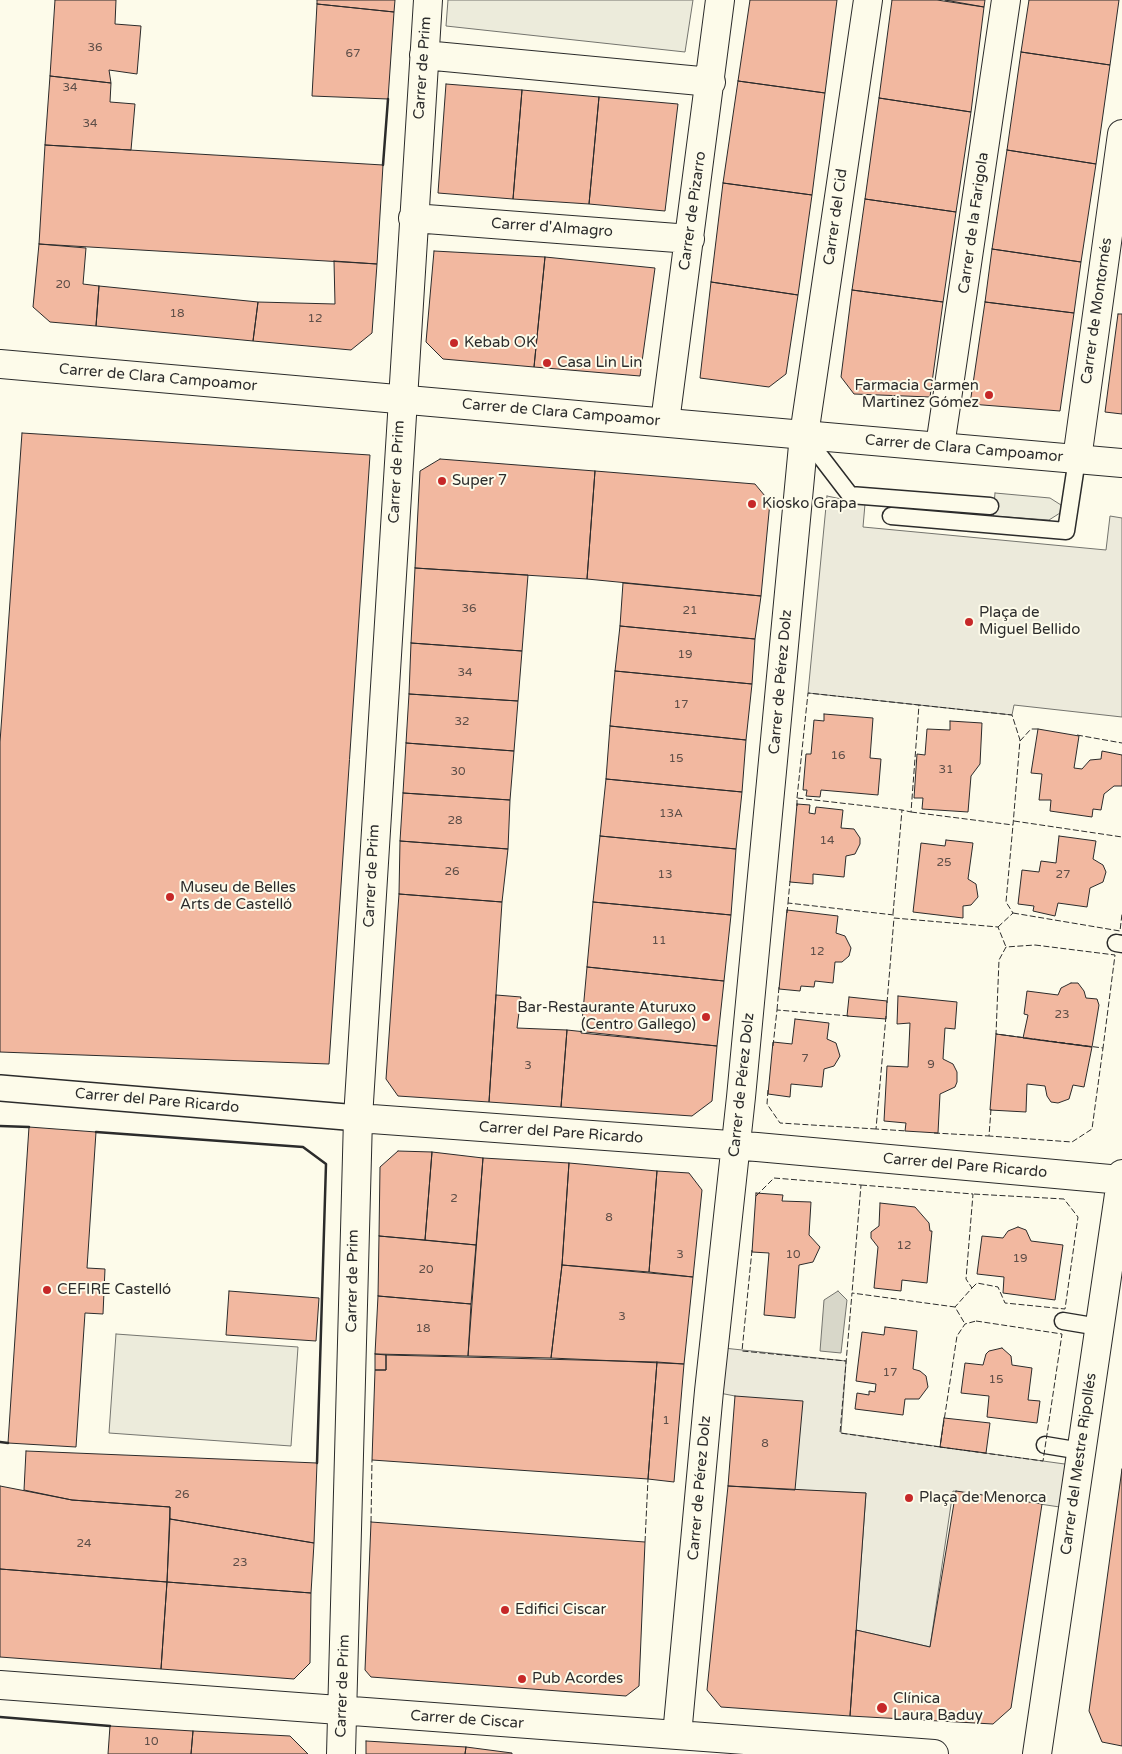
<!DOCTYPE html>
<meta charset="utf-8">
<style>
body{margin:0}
canvas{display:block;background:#fdfbea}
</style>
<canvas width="1122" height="1754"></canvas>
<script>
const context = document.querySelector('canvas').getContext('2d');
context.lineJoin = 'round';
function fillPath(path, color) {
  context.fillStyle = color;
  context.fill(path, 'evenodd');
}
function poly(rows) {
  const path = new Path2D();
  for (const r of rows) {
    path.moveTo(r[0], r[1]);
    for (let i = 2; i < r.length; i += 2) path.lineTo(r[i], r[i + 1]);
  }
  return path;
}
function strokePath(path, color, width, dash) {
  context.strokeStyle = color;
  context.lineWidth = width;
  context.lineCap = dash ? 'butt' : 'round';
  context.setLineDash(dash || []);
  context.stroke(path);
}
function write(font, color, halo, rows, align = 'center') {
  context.font = font + ' "Varela Round",sans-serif';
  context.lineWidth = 4;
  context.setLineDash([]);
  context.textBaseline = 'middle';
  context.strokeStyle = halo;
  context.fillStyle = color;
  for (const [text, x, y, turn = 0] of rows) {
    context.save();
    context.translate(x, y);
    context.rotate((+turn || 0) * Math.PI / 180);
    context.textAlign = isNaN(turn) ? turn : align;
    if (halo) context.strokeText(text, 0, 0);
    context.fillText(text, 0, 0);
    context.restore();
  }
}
const green = poly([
 [448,0,693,0,685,52,446,26,448,0],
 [995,493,1050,498,1061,505,1060,513,1049,520,993,516,995,493],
 [116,1334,298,1347,291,1446,109,1433,116,1334]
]);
const parking = poly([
 [827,496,865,504,863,527,1106,550,1110,516,1122,518,1122,717,1014,705,1012,715,808,693,827,496],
 [714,1347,846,1361,841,1433,1079,1466,1073,1509,953,1491,930,1647,856,1630,866,1493,795,1490,735,1396,709,1391,714,1347]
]);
const water = poly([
 [838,1291,847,1300,841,1353,820,1351,824,1300,838,1291]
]);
const building = poly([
 [55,0,116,0,115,24,141,26,137,74,109,70,111,83,50,76,55,0],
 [317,0,395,0,394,12,317,4,317,0],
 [750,0,837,0,825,93,738,81,750,0],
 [892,0,937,0,984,7,971,112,879,98,892,0],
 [945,0,985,0,984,7,945,0],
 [1029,0,1119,0,1110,65,1021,52,1029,0],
 [317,4,394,12,388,99,312,96,317,4],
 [1021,52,1110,65,1096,164,1007,150,1021,52],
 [50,76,111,83,110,102,135,104,131,150,45,145,50,76],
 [738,81,825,93,812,195,723,183,738,81],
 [446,84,522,90,513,199,438,193,446,84],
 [522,90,599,97,589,204,513,199,522,90],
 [599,97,678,104,665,211,589,204,599,97],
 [879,98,971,112,956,212,865,199,879,98],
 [45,145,383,165,377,264,39,244,45,145],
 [1007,150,1096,164,1081,262,992,249,1007,150],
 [723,183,812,195,798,295,711,282,723,183],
 [865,199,956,212,943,302,852,290,865,199],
 [39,244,86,248,83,284,99,286,96,326,50,322,33,307,39,244],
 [992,249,1081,262,1074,313,985,302,992,249],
 [434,251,545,257,534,367,443,359,426,342,434,251],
 [545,257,655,268,640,376,534,367,545,257],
 [334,261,377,264,372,333,351,350,253,341,258,302,335,304,334,261],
 [711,282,798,295,786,374,769,387,700,378,711,282],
 [99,286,258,302,253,341,96,326,99,286],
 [852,290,943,302,930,397,854,394,841,377,852,290],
 [985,302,1074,313,1060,411,970,404,985,302],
 [1118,314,1122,314,1122,414,1105,412,1118,314],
 [22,433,370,455,329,1064,0,1052,0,742,22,433],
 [440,459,595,471,587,579,415,568,420,471,440,459],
 [595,471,755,484,770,502,761,596,587,579,595,471],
 [415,568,528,575,522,651,411,643,415,568],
 [623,583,761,596,755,639,620,626,623,583],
 [620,626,755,639,752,684,615,671,620,626],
 [411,643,522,651,518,701,409,694,411,643],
 [615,671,752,684,746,740,610,726,615,671],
 [409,694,518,701,514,751,406,743,409,694],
 [824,714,873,718,870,758,881,759,878,795,821,790,820,797,806,796,807,790,803,790,806,754,811,754,814,720,824,721,824,714],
 [950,721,982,723,980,764,971,776,968,812,922,809,923,798,914,798,917,754,925,755,927,729,950,730,950,721],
 [610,726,746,740,742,792,606,779,610,726],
 [1038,729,1079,736,1074,768,1082,769,1090,760,1101,759,1102,751,1122,755,1122,786,1114,786,1104,794,1101,810,1093,809,1092,817,1050,811,1051,800,1039,800,1042,774,1031,773,1038,729],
 [406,743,514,751,510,800,403,793,406,743],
 [606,779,742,792,736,849,600,836,606,779],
 [403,793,510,800,508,849,400,841,403,793],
 [797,804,810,805,809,813,815,814,816,807,843,810,841,828,854,829,860,838,860,844,855,854,846,856,844,877,813,874,813,884,790,882,797,804],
 [600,836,736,849,731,915,593,902,600,836],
 [1059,836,1096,841,1093,859,1103,865,1106,872,1103,882,1090,888,1087,907,1058,903,1055,916,1033,911,1034,906,1018,904,1022,870,1039,872,1041,861,1056,863,1059,836],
 [946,840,973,843,968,879,976,884,978,897,971,905,963,906,963,918,913,912,921,843,945,846,946,840],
 [400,841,508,849,502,902,399,894,400,841],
 [399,894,502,902,489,1102,398,1096,386,1079,399,894],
 [593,902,731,915,724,981,587,967,593,902],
 [787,910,838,916,836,933,845,936,851,948,849,956,842,962,835,962,833,983,815,981,814,987,801,986,800,991,779,989,787,910],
 [587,967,724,981,717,1046,581,1033,587,967],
 [1071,983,1078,983,1084,991,1086,998,1097,999,1099,1005,1092,1047,1023,1038,1028,1015,1024,1014,1027,991,1058,995,1061,988,1071,983],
 [496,995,521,997,517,1028,567,1030,561,1107,489,1102,496,995],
 [898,996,957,1002,955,1029,945,1028,943,1059,953,1064,957,1072,957,1082,955,1087,940,1094,938,1133,905,1131,906,1123,884,1121,887,1066,908,1067,910,1023,897,1024,898,996],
 [849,997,887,1001,886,1019,847,1016,849,997],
 [795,1019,829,1023,827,1039,836,1043,840,1056,834,1066,824,1069,822,1087,791,1084,790,1097,768,1094,773,1042,792,1044,795,1019],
 [567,1030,717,1046,712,1101,692,1116,561,1107,567,1030],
 [996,1034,1092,1047,1084,1087,1073,1085,1069,1099,1058,1103,1051,1102,1047,1096,1045,1086,1027,1084,1026,1112,990,1110,996,1034],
 [29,1127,96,1132,87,1268,105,1269,103,1314,85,1313,76,1447,8,1443,29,1127],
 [398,1151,432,1152,425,1240,379,1236,380,1167,398,1151],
 [432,1152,483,1158,476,1245,425,1240,432,1152],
 [483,1158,569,1163,562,1265,551,1358,468,1356,483,1158],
 [569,1163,657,1171,649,1272,562,1265,569,1163],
 [657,1171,689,1173,702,1190,693,1277,649,1272,657,1171],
 [756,1193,783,1195,782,1201,811,1202,809,1235,820,1247,813,1262,799,1265,795,1318,764,1315,769,1253,752,1252,756,1193],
 [880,1203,915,1207,929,1223,930,1231,932,1231,927,1283,902,1280,901,1291,874,1288,878,1247,871,1238,871,1232,879,1226,880,1203],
 [1018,1227,1026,1230,1031,1241,1063,1245,1055,1300,1003,1293,1004,1277,977,1274,982,1236,1003,1238,1008,1231,1018,1227],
 [379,1236,476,1245,471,1304,378,1296,379,1236],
 [562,1265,693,1277,684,1364,551,1358,562,1265],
 [229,1291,319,1298,316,1341,226,1335,229,1291],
 [378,1296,471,1304,468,1356,375,1354,378,1296],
 [885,1327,917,1331,913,1369,920,1371,926,1376,928,1387,919,1399,905,1399,903,1415,855,1409,857,1393,869,1395,869,1391,875,1392,876,1384,856,1381,862,1332,884,1335,885,1327],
 [1002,1348,1011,1356,1012,1365,1032,1368,1028,1400,1040,1401,1037,1423,987,1417,989,1396,961,1393,965,1363,983,1365,986,1354,989,1351,1002,1348],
 [375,1354,386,1355,386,1370,375,1370,375,1354],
 [386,1355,657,1362,648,1479,372,1460,375,1370,386,1370,386,1355],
 [657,1362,684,1364,674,1482,648,1479,657,1362],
 [735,1396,803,1401,795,1490,728,1486,735,1396],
 [944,1418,990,1423,986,1453,940,1447,944,1418],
 [26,1451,317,1463,314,1543,170,1519,170,1507,72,1500,24,1490,26,1451],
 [1122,1469,1122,1746,1102,1742,1089,1711,1122,1469],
 [0,1486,72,1500,170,1507,167,1582,0,1569,0,1486],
 [728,1486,866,1493,850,1716,721,1707,707,1690,728,1486],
 [956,1491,1042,1504,1011,1708,993,1724,850,1716,856,1630,930,1647,956,1491],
 [170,1519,314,1543,311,1593,167,1582,170,1519],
 [371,1522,645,1542,639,1686,626,1696,371,1677,365,1670,371,1522],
 [0,1569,167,1582,161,1669,0,1657,0,1569],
 [167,1582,311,1593,310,1663,294,1679,161,1669,167,1582],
 [110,1726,193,1731,191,1754,108,1754,110,1726],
 [193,1731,290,1736,308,1754,191,1754,193,1731],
 [366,1741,466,1747,465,1754,366,1754,366,1741],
 [466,1747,512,1753,512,1754,465,1754,466,1747]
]);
const service = poly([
 [804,435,850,495,990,506],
 [891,516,1066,531,1077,459],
 [1116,943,1122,944],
 [1063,1321,1099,1327],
 [1045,1445,1081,1451]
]);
const pedestrian = poly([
 [0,1088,358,1118]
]);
const minor = poly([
 [424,55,711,82],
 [413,218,690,239],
 [665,422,720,0],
 [940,446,1006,0],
 [1077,459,1122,134],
 [358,1118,757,1147,1122,1180],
 [0,1685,934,1754],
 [677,1735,709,1391,741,1097,804,435,868,0],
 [341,1754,358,1118,428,0],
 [1037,1754,1122,1174]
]);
const tertiary = poly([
 [0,364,1122,463]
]);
const fence = poly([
 [1077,735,1122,743],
 [1020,741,1031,729,1040,729],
 [797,798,808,693,919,705,911,812,902,810],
 [797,806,797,798,902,810,893,914],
 [911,812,1013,825,1020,740,1012,715,919,705],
 [1014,821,1122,837],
 [788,903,790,881],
 [787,913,788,903,894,915],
 [1013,913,1120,931,1122,914],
 [998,927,1013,913,1006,902,1013,825],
 [1035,945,1115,955,1103,1048,996,1034,999,960,1006,947,1035,945],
 [887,1003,894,918,998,927,1006,947],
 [777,1010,779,987],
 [886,1016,876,1129,907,1131],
 [773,1046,777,1010,850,1016],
 [768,1090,767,1104,780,1123,876,1129],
 [991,1109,989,1136,1072,1142,1092,1129,1103,1048],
 [934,1133,989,1136],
 [861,1185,973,1194,966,1279,972,1288,955,1307],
 [756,1196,774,1178,861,1185,852,1293],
 [752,1250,742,1351,846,1361],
 [972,1288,977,1283,998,1287,1005,1303,1065,1309,1078,1217,1064,1199,973,1194],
 [976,1321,1062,1334,1043,1461,940,1447,957,1336,965,1324,976,1321],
 [940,1447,840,1433,852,1293,955,1307,965,1324],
 [371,1522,372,1460],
 [645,1542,648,1479]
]);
const wall = poly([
 [383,165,388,99],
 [0,1126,29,1127],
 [96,1132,303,1147,326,1164,317,1463],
 [0,1442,8,1443],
 [0,1717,110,1726]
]);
const markers = [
 [454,343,5,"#c62828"],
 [547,363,5,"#c62828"],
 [989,395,5,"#c62828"],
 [442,481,5,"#c62828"],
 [752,504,5,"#c62828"],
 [969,622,5,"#c62828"],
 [170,897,5,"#c62828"],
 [706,1017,5,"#c62828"],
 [47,1290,5,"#c62828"],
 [909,1498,5,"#c62828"],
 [505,1610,5,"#c62828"],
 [522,1679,5,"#c62828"],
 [882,1708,6,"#c62828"]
];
const numberNames = [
 ["36",95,48],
 ["67",353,54],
 ["34",70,88],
 ["34",90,124],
 ["20",63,285],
 ["18",177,314],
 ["12",315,319],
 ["36",469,609],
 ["21",690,611],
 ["19",685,655],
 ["34",465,673],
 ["17",681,705],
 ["32",462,722],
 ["16",838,756],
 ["15",676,759],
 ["31",946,770],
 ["30",458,772],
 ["13A",671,814],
 ["28",455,821],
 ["14",827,841],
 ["25",944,863],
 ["26",452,872],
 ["13",665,875],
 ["27",1063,875],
 ["11",659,941],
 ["12",817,952],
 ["23",1062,1015],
 ["7",805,1059],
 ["9",931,1065],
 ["3",528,1066],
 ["2",454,1199],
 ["8",609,1218],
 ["12",904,1246],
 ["3",680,1255],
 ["10",793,1255],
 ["19",1020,1259],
 ["20",426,1270],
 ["3",622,1317],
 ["18",423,1329],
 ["17",890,1373],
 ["15",996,1380],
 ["1",666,1421],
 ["8",765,1444],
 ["26",182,1495],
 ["24",84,1544],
 ["23",240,1563],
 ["10",151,1742]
];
const streetNames = [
 ["Carrer de Prim",423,68,-86],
 ["Carrer de Pizarro",693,211,-82],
 ["Carrer del Cid",836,217,-82],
 ["Carrer de la Farigola",974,223,-82],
 ["Carrer d'Almagro",552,228,4],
 ["Carrer de Montornés",1097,311,-82],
 ["Carrer de Clara Campoamor",158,378,5],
 ["Carrer de Clara Campoamor",561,413,5],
 ["Carrer de Clara Campoamor",964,449,5],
 ["Carrer de Prim",397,472,-87],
 ["Carrer de Pérez Dolz",781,682,-85],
 ["Carrer de Prim",372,876,-87],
 ["Carrer de Pérez Dolz",742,1085,-84],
 ["Carrer del Pare Ricardo",157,1101,5],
 ["Carrer del Pare Ricardo",561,1133,4],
 ["Carrer del Pare Ricardo",965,1166,5],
 ["Carrer de Prim",353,1281,-89],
 ["Carrer del Mestre Ripollés",1079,1464,-82],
 ["Carrer de Pérez Dolz",700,1488,-85],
 ["Carrer de Prim",343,1686,-88],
 ["Carrer de Ciscar",467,1720,4]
];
const poiNames = [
 ["Kebab OK",464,343],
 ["Casa Lin Lin",557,363],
 ["Farmacia Carmen",979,386,"right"],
 ["Martinez Gómez",979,403,"right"],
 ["Super 7",452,481],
 ["Kiosko Grapa",762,504],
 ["Plaça de",979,613],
 ["Miguel Bellido",979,630],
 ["Museu de Belles",180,888],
 ["Arts de Castelló",180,905],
 ["Bar-Restaurante Aturuxo",696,1008,"right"],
 ["(Centro Gallego)",696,1025,"right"],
 ["CEFIRE Castelló",57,1290],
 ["Plaça de Menorca",919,1498],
 ["Edifici Ciscar",515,1610],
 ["Pub Acordes",532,1679],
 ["Clínica",893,1699],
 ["Laura Baduy",893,1716]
];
fillPath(green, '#ecebdb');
strokePath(green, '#74746e', 1);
fillPath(parking, '#eceadb');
strokePath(parking, '#74746e', 1);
fillPath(water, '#d8d7c9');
strokePath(water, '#74746e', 1);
fillPath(building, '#f2b8a0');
strokePath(building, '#2b2b2b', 1);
strokePath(service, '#2b2b2b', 19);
strokePath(pedestrian, '#2b2b2b', 28);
strokePath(minor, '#2b2b2b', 30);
strokePath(tertiary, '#2b2b2b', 30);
strokePath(service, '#fdfbea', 16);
strokePath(pedestrian, '#fdfbea', 25);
strokePath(minor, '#fdfbea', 28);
strokePath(tertiary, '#fdfbea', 28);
strokePath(fence, '#2b2b2b', 1, [6, 2.5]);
strokePath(wall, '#2b2b2b', 2.5);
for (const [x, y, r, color] of markers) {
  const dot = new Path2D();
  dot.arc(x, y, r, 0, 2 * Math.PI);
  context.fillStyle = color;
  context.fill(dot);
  strokePath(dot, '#fdfbea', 2);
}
write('12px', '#5d4e48', null, numberNames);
write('15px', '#2b2b2b', '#fdfbea', streetNames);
write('15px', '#2b2b2b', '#fdfbea', poiNames, 'left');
</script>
